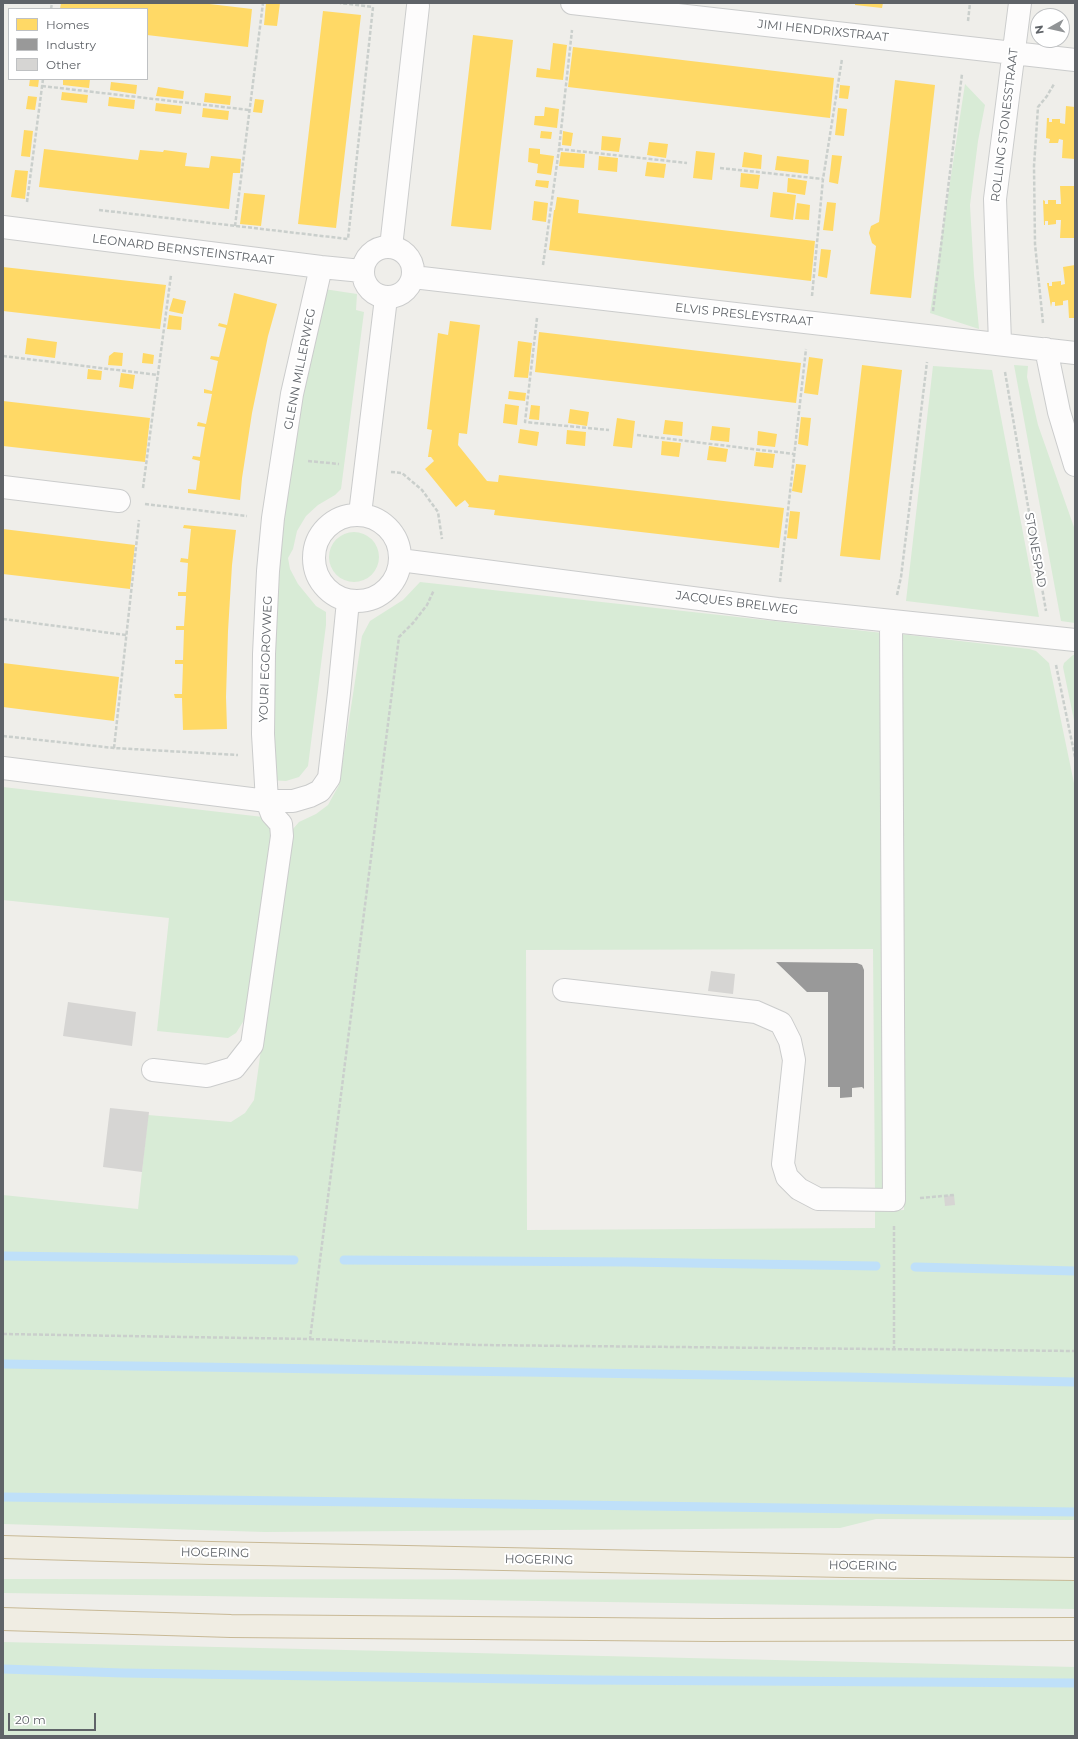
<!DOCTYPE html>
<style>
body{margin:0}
#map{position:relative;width:1078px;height:1739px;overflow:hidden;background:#efeeea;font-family:Montserrat,sans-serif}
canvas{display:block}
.frame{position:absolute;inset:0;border:4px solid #5f6368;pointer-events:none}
.legend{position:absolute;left:8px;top:8px;width:140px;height:72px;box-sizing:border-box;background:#fff;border:1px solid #bfc1c3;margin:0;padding:5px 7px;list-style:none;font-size:12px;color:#5f6368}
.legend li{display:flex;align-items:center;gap:8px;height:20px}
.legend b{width:20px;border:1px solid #bfc1c3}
.north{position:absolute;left:1030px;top:8px;width:40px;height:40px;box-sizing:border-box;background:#fff;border:1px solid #bfc1c3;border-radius:50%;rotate:262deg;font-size:11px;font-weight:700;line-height:16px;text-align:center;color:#5f6368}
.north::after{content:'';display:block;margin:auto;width:14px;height:18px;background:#919496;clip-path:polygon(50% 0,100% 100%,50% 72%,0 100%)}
.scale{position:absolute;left:8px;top:1713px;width:88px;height:18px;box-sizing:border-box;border:2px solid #5f6368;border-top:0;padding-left:5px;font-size:12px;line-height:14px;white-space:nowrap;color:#5f6368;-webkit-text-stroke:3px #fff;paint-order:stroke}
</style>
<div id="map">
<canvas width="1078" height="1739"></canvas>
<div class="frame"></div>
<ul class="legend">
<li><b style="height:11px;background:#ffd966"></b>Homes</li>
<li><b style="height:11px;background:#999"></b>Industry</li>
<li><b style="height:11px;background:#d6d5d3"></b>Other</li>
</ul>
<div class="north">N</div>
<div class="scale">20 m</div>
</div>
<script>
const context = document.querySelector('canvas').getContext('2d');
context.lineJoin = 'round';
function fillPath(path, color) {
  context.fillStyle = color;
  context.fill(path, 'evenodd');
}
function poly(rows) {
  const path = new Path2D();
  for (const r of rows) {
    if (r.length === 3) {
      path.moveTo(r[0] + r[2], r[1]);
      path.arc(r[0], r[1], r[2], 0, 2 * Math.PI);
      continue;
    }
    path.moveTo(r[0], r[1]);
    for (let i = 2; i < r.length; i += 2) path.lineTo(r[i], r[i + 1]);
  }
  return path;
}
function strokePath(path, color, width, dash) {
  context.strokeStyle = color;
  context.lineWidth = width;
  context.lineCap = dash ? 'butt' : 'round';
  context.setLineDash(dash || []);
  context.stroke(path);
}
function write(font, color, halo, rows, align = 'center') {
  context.font = font + ' Montserrat,sans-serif';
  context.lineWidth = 4;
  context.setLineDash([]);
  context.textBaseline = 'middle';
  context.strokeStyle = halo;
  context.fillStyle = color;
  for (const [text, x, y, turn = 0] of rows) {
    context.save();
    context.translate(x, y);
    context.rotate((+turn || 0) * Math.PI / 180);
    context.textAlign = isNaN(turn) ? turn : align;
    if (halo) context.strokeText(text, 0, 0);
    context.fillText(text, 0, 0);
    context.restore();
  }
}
const green = poly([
 [965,84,985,105,978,141,970,205,974,275,979,329,930,313],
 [324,289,357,294,356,310,364,312,341,489,335,495,318,505,306,516,297,531,293,549,288,558,290,569,298,584,316,606,326,612,326,625,308,766,299,777,286,781,269,780,270,648,290,454],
 [1014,365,1028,366,1027,377,1038,425,1075,530,1075,623,1061,621],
 [933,366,992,370,1039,617,906,601],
 [354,557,25],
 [420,582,883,633,885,1189,875,1193,873,949,526,950,527,1230,875,1228,875,1208,879,1208,884,1211,904,1210,900,634,1029,649,1036,651,1049,663,1075,788,1075,1520,876,1519,840,1528,265,1532,3,1524,3,1195,138,1209,148,1115,231,1122,245,1113,254,1100,290,840,293,829,299,822,316,814,328,805,339,785,362,636,370,621,403,600],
 [1073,655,1075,655,1075,725,1063,667,1064,663],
 [3,787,263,817,273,830,248,1014,236,1033,228,1038,157,1031,169,918,3,900],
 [3,1579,1075,1580,1075,1609,3,1593],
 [3,1642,1075,1667,1075,1736,3,1736]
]);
const homes = poly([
 [61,3,201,3,252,9,248,47,147,35,147,9,60,9],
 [266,3,280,3,277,26,264,25],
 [855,3,883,3,882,8,855,5],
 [323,11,361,15,336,228,298,224],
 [473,35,513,40,491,230,451,226],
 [553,43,567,45,563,80,536,77,537,68,550,70],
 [573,47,834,78,830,118,568,87],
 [30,79,39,79,38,87,29,86],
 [63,79,90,79,89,88,63,85],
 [895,80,935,85,911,298,870,294,876,246,872,243,869,233,871,226,879,222],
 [111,82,137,85,136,94,110,90],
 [840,85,850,86,848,99,839,98],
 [158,87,184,91,183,99,156,96],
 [62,92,88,95,87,103,61,100],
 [205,93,231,96,230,105,204,102],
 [28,96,37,97,35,110,26,109],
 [109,97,135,100,134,109,108,106],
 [255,99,264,100,262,113,253,112],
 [156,103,182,106,181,114,155,111],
 [1066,106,1075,107,1075,159,1062,158,1063,140,1059,139,1058,143,1049,143,1050,139,1046,138,1047,118,1049,118,1049,122,1052,122,1052,119,1060,119,1060,123,1065,124],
 [545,107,559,109,557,128,534,125,535,116,544,116],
 [203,108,229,111,228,120,202,117],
 [838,108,847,109,844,136,835,135],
 [24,130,33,131,30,157,21,156],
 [541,131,552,132,551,139,540,138],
 [563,131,573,133,571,146,562,145],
 [602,136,621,138,619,152,601,150],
 [649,142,668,144,666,158,647,155],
 [529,148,540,149,540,154,554,156,551,175,537,173,538,164,528,162],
 [44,149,138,160,140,150,163,152,164,150,187,153,185,166,209,168,211,156,241,159,240,173,233,173,229,209,39,187],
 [696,151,715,153,712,180,693,178],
 [561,152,585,154,584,168,559,166],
 [744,152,762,155,761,169,742,167],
 [832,155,842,156,838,184,829,182],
 [599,156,618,158,617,172,598,170],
 [777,156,809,160,808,174,775,170],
 [647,162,666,164,664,178,645,176],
 [15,170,28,171,25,199,11,197],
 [741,173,760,175,758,189,740,187],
 [788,178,807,181,805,195,787,192],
 [536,180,549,181,548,188,535,186],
 [1060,186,1075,186,1075,238,1060,238,1061,220,1056,220,1056,224,1048,225,1048,221,1045,221,1045,225,1044,225,1043,200,1045,201,1045,204,1048,204,1048,200,1056,200,1056,204,1061,204],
 [773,192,796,195,793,220,770,217],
 [244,193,265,195,261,226,240,224],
 [557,197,579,200,578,213,815,241,811,281,549,250,554,210,555,210],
 [534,201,548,203,546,222,532,220],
 [827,202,836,203,833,231,823,230],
 [797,203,810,205,809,220,795,219],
 [821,249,831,250,827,278,818,276],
 [1075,265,1075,318,1069,318,1068,300,1063,301,1063,305,1055,306,1055,302,1052,302,1051,307,1047,283,1049,283,1049,286,1052,286,1052,282,1061,281,1061,285,1065,284,1063,267],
 [3,267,166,285,160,329,3,311],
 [234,293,277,304,268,336,252,413,242,478,240,500,188,493,188,489,196,490,200,461,192,459,193,456,200,457,205,427,197,426,198,422,206,424,212,394,204,393,204,389,212,391,218,361,210,359,211,356,219,357,226,328,218,326,219,323,227,325],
 [173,298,186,301,183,314,169,311],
 [169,315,182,317,181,330,167,329],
 [450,321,480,325,467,434,459,433,458,445,487,481,498,482,499,475,784,508,779,548,494,515,495,510,468,507,469,505,465,500,456,507,425,469,434,461,431,457,428,457,432,430,427,429,438,333,448,335],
 [539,332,801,363,796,403,535,372],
 [27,338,57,342,55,358,25,354],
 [518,341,532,343,528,378,514,377],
 [114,352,123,353,122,366,108,365,109,356],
 [143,353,154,355,153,364,142,363],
 [809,357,823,359,818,395,804,393],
 [862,365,902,370,880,560,840,556],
 [88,369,102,371,101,380,87,379],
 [121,373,135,375,133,389,119,387],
 [509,391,526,393,525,401,508,399],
 [3,401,150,418,145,462,3,446],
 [505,404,519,406,517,425,503,423],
 [531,405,540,406,539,420,529,419],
 [570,409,589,412,587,426,568,423],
 [801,417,811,418,808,446,798,444],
 [617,418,635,421,632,448,613,446],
 [665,420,683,422,682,436,663,434],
 [712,426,730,428,729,442,710,440],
 [520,429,539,432,537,446,518,443],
 [567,430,586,432,585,446,566,444],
 [758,431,777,434,775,447,757,445],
 [662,441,681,443,679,457,661,455],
 [709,446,728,449,726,462,707,460],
 [756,452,775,454,773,468,754,466],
 [796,464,806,465,802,493,792,491],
 [790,511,800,512,797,539,787,538],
 [184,525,236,530,232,565,228,631,226,697,227,729,183,730,182,698,175,698,174,694,182,694,183,664,175,664,175,660,183,660,184,630,176,630,176,626,184,626,186,596,178,596,178,592,186,592,188,563,180,562,181,558,188,559,191,529,183,528],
 [3,529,135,545,130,589,3,574],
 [3,663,119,677,114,721,3,707]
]);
const industry = poly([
 [776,962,857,963,862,965,864,970,864,1089,862,1087,852,1088,852,1097,840,1098,840,1087,828,1087,828,992,807,992]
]);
const stream = poly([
 [3,1256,294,1260],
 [344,1260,626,1262,876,1266],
 [915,1267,1075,1271],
 [3,1364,847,1377,1075,1382],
 [3,1497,1075,1512],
 [3,1669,123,1673,586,1680,1075,1683]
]);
const building = poly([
 [711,971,735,974,733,994,708,991],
 [68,1002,136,1012,132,1046,63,1036],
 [110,1108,149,1112,142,1172,103,1167],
 [954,1195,955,1205,945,1206,944,1196]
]);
const path = poly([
 [51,9,52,3],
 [968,21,970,3],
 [42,86,249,110],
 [559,149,687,163],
 [720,168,823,179],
 [27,202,43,79],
 [99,210,348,239,373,7,340,3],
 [235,226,263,3],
 [543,265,559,149,572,30],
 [812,296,823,179,842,59],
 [933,311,962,74],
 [537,318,525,422,609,430],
 [1043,323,1035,244,1034,166,1038,107,1047,96,1054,84],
 [3,356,158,375],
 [1005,372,1046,611],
 [637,435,794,454],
 [308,461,339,464],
 [391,472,402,473,422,490,438,512,442,539],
 [143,488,171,275],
 [145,504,247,516],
 [780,582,806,349],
 [897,595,901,577,927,362],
 [3,619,126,635],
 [1056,665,1075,757],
 [3,736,114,748,238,755],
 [114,748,139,520],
 [920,1198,954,1195],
 [894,1226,894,1348],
 [3,1334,310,1339,399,637,413,623,427,605,434,590],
 [310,1339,478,1345,1075,1351]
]);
const minor = poly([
 [572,3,1075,60],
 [3,227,321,267,362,271],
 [388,272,25],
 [391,247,418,6],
 [413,277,1075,353],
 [1000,343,995,199,1020,3],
 [1046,349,1059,412,1075,465],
 [3,487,119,501],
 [360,514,386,298],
 [357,558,43],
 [400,560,777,609,1075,640],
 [3,768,267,801,293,801,310,796,320,791,329,778,339,693,348,601],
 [564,990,756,1012,781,1023,790,1041,794,1060,783,1164,787,1177,799,1189,818,1199,894,1200,891,621],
 [153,1070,207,1076,234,1068,252,1045,282,836,281,824,272,814,267,801,263,734,264,654,268,571,273,518,292,394,321,267]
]);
const highway = poly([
 [3,1547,211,1553,845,1566,1075,1569],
 [3,1619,231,1626,713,1630,1075,1629]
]);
const streetNames = [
 ["JIMI HENDRIXSTRAAT",823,31,6],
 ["ROLLING STONESSTRAAT",1005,125,-83],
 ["LEONARD BERNSTEINSTRAAT",183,250,7],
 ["ELVIS PRESLEYSTRAAT",744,315,6],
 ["GLENN MILLERWEG",300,369,-79],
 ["STONESPAD",1035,550,80],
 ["JACQUES BRELWEG",737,603,7],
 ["YOURI EGOROVWEG",266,659,-88],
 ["HOGERING",215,1553,1],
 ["HOGERING",539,1560,1],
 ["HOGERING",863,1566,1]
];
fillPath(green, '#d8ebd6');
fillPath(homes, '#ffd966');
fillPath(industry, '#999');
strokePath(stream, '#bfe0f9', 9);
fillPath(building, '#d6d5d3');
strokePath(minor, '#cbcccc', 24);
strokePath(highway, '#c8b996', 24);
strokePath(path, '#cacfcc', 2.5, [4, 2]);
strokePath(minor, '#fdfcfc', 22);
strokePath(highway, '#f0ede3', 22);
write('12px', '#5f6368', '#fff', streetNames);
</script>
